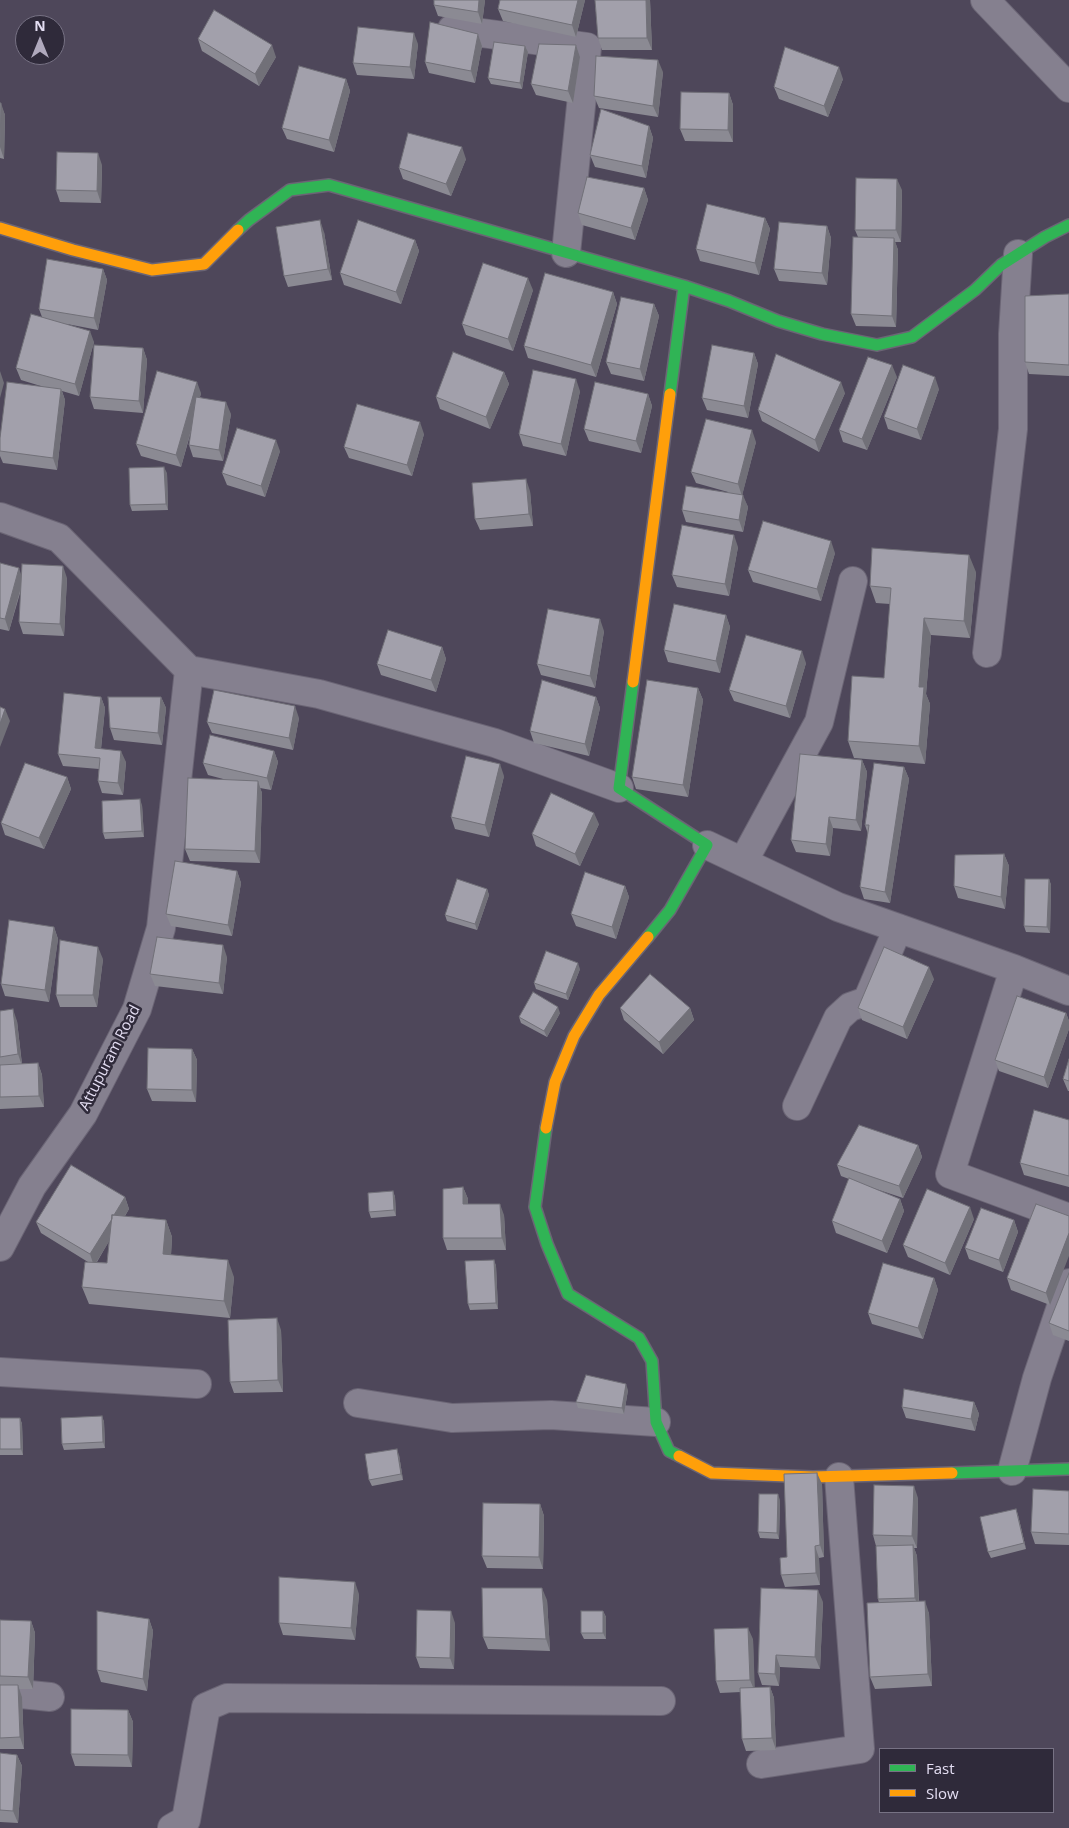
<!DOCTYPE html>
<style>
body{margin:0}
#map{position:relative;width:1069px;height:1828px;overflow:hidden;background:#4e475a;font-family:"Open Sans",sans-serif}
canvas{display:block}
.legend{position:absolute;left:879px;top:1748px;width:175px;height:65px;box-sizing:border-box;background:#2f2a3a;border:1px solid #777284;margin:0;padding:6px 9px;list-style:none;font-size:15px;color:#e4def3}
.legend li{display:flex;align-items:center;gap:10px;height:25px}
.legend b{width:25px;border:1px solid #777284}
.north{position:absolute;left:15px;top:15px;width:50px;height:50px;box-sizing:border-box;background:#2f2a3a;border:1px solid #777284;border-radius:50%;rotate:0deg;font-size:14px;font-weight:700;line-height:20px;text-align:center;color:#e4def3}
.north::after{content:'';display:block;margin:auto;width:18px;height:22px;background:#b0a9bd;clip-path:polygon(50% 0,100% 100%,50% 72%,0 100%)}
</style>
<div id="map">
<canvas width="1069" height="1828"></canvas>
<ul class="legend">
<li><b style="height:6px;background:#30b455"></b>Fast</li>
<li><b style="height:6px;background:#ff9f0a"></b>Slow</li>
</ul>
<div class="north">N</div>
</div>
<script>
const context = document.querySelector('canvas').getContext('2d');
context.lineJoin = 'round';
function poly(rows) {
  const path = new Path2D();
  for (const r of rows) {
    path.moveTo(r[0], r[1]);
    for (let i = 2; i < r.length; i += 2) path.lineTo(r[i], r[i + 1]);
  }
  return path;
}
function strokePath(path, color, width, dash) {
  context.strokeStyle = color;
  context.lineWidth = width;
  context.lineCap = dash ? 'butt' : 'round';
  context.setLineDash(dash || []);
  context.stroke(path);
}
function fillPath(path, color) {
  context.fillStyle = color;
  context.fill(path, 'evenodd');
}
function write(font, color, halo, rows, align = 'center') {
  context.font = font + ' "Open Sans",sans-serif';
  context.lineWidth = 5;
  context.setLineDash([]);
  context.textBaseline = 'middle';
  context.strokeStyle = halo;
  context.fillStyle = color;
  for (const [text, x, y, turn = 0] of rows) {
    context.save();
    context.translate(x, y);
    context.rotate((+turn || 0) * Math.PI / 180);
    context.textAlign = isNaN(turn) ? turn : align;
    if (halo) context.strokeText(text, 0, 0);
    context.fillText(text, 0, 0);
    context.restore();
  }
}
const street = poly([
 [985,0,1069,88],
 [452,29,587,47,566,253],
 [0,517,59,538,189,670,319,694,495,743,619,788],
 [987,653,1013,429,1013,334,1018,254],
 [707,845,838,907,1014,969,1069,991],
 [743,862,819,722,853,581],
 [1014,969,950,1174,1069,1218],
 [797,1106,838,1018,850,1007,867,1001,898,928],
 [0,1247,32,1186,83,1114,137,1009,161,928,189,670],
 [0,1372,197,1384],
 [358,1403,452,1418,551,1415,656,1422],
 [1012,1471,1037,1378,1069,1283],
 [0,1692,50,1697],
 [761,1764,860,1749,839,1477],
 [172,1828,186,1820,206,1707,227,1698,661,1701]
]);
const fast = poly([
 [238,230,249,220,290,190,329,185,684,286],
 [670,394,684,286,729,301,778,321,822,334,877,345,912,337,975,290,1001,265,1045,237,1069,225],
 [633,682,619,788,707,845,670,910,648,937],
 [546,1128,535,1207,547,1244,568,1294,639,1338,652,1361,656,1422,669,1451,679,1456],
 [952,1473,1069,1469]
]);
const slow = poly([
 [0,228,73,250,152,270,204,264,238,230],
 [633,682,670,394],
 [546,1128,555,1082,574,1036,599,995,648,937],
 [679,1456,712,1473,813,1477,952,1473]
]);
const wall = poly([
 [485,0,482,24,438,16,434,5],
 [500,0,585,0,576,37,503,21,498,9],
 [595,0,650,0,652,50,602,50,598,38],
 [478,34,482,46,475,83,429,73,425,62],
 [198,39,276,57,259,86,202,51],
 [418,44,414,79,357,75,353,63],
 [576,45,580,57,573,103,536,95,531,84],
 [525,46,528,52,522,89,491,84,488,78],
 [663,72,658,117,599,108,594,96],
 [346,79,350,91,334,152,287,139,282,128],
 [843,79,828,117,779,99,774,87],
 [729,93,733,105,733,142,685,141,680,129],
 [0,103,5,115,4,159,0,158],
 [649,126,653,138,646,178,595,167,590,155],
 [466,159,451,196,403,179,399,168],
 [102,165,101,203,60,202,56,190],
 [644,188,648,200,635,240,582,225,578,213],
 [902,190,901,242,895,242,898,250,896,327,856,326,851,314,858,237,855,230],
 [765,218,770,229,759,275,700,261,696,249],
 [827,226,831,238,827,285,779,281,774,269],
 [324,232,332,280,288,287,284,276],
 [415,240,419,251,401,304,344,285,340,273],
 [103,269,107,280,98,330,67,324,94,342,79,396,62,391,65,400,57,470,3,463,0,456,0,438,44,387,21,380,16,368,42,317,39,309],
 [533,290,513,351,466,335,462,324],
 [613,292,617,304,596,377,528,358,524,346],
 [1069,294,1069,376,1029,374,1025,362],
 [654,304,659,316,644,381,611,374,606,362],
 [143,348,147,360,143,413,94,409,90,397],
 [754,353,758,364,748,418,707,410,702,398],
 [504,372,509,384,490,429,440,409,436,397],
 [897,377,867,450,843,442,839,430],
 [939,389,921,440,888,429,884,417],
 [580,391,566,456,523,446,519,434],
 [201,393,200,397,231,414,223,461,193,457,189,445,192,428,181,467,141,456,136,444],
 [845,393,819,452,762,421,758,410],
 [648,394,652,406,641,453,589,441,584,429],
 [424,434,412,476,349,458,344,447],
 [756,442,742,495,748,507,743,532,686,522,682,510,728,492,696,483,691,472],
 [280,451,265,497,227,485,222,473],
 [167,473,168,510,132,511,130,505],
 [530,491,533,526,480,530,475,519],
 [738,547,729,596,677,587,672,575],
 [835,553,821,601,753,582,748,570],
 [0,563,21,575,67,578,64,636,23,634,19,622,21,590,9,631,0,629],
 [976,572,970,638,931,635,926,694,930,704,925,764,854,758,848,741,884,678,890,604,876,603,870,586],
 [726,615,730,627,720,673,668,662,664,650],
 [604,631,595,688,541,675,537,664],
 [442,647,446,659,436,692,381,675,377,664],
 [806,663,790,718,734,701,729,690],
 [698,688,703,700,688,797,636,789,632,777],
 [101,697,105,708,101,749,126,762,123,795,102,793,98,781,99,769,63,766,58,754],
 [161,697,166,708,162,745,114,740,110,728],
 [596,697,600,708,589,756,534,743,530,731],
 [299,718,293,750,212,733,207,722],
 [274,751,278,762,271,790,260,788,262,793,260,863,190,861,185,849,227,780,208,775,203,763],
 [862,760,867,772,861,831,833,828,830,856,796,852,791,840],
 [904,767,909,779,890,903,864,899,860,887,868,834,865,825],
 [504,776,489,837,455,829,451,817],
 [67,777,71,789,44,849,5,835,1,823],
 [142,805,144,837,105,839,103,833],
 [599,824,580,866,536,846,532,834],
 [1004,854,1009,866,1005,909,958,898,954,886],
 [237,871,241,883,232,936,171,926,166,914],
 [1049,879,1051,885,1050,933,1026,932,1024,926],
 [625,886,629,897,616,939,576,926,571,914],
 [487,889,489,895,477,930,447,921,445,915],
 [54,927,58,939,49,1002,5,996,1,984],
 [227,957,223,994,155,986,150,974],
 [103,959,97,1007,60,1007,56,995],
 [580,969,568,1000,536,989,534,983],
 [934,979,907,1039,862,1020,858,1008],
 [620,1008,690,1008,694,1020,663,1054,624,1020],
 [0,1011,17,1021,22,1064,38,1063,42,1075,44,1107,0,1109],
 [560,1013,547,1037,521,1023,519,1017],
 [1066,1013,1069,1021,1069,1029,1048,1088,999,1071,995,1060],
 [192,1049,197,1060,196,1102,152,1101,147,1089],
 [1069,1059,1069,1091,1068,1091,1063,1079],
 [1069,1120,1069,1187,1024,1175,1020,1163],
 [918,1145,922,1157,903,1198,867,1186,900,1199,904,1211,887,1253,836,1233,832,1221,849,1179,841,1176,837,1165],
 [463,1187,468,1199,468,1204,504,1215,506,1250,447,1250,443,1238],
 [393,1191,395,1197,396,1216,371,1218,369,1212],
 [125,1197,129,1209,125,1216,166,1220,172,1237,171,1255,234,1277,230,1318,89,1304,82,1287,88,1262,41,1233,36,1222],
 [109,1241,107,1263,97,1262],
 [1036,1204,1050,1305,1011,1290,1007,1278],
 [974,1219,950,1275,908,1257,903,1245],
 [1014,1220,1018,1232,1003,1272,969,1259,965,1248],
 [494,1260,496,1266,498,1309,470,1310,468,1304],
 [1069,1273,1069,1341,1053,1335,1049,1323],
 [934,1278,938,1290,923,1339,872,1324,868,1313],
 [281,1330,283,1392,234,1393,230,1382],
 [628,1390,624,1414,578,1408,576,1402],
 [974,1402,979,1414,975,1431,906,1418,902,1407],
 [102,1416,104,1422,105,1448,64,1450,62,1444],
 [0,1418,20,1418,22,1424,23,1455,0,1455],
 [399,1455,403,1480,372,1486,369,1480],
 [822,1484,824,1557,819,1558,820,1585,785,1587,781,1575,787,1557],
 [1069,1491,1069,1545,1035,1544,1031,1532],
 [918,1498,917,1548,914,1548,917,1556,919,1601,929,1613,932,1686,875,1689,870,1677,879,1603,878,1599,876,1546,873,1535],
 [780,1500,779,1539,760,1538,758,1532],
 [540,1504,544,1516,543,1569,487,1568,482,1556],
 [1016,1509,1018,1515,1026,1549,991,1558,988,1552],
 [359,1594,355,1640,283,1635,279,1623],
 [547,1600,550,1651,488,1649,483,1637],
 [823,1602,820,1669,780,1667,779,1686,762,1685,758,1673],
 [603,1611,606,1617,606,1639,584,1639,581,1633],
 [149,1619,153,1631,147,1691,101,1682,97,1670],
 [0,1620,31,1621,35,1633,33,1689,19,1689,22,1697,24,1749,0,1749],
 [455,1623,454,1669,420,1668,416,1657],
 [753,1639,754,1687,770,1687,774,1698,776,1750,746,1751,742,1739,741,1692,720,1693,716,1681],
 [128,1710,133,1722,132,1767,75,1766,71,1754],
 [0,1753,17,1755,22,1766,18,1823,0,1822]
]);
const shadedWall = poly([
 [479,0,485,0,482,24,478,12],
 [578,0,585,0,576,37,572,25],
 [646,0,650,0,652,50,647,38],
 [414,33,418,44,414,79,410,67],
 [478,34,482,46,475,83,471,71],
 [272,45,276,57,259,86,255,74],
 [576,45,580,57,573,103,568,91],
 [525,46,528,52,522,89,520,83],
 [658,60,663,72,658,117,653,106],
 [839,67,843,79,828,117,824,106],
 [346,79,350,91,334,152,329,140],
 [729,93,733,105,733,142,728,130],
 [1,103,5,115,4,159,0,147],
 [649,126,653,138,646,178,642,166],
 [462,147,466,159,451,196,446,184],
 [98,153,102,165,101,203,97,191],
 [897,179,902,190,901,242,896,230],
 [644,188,648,200,635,240,631,228],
 [765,218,770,229,759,275,755,263],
 [320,220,324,232,332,280,328,269],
 [827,226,831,238,827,285,822,273],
 [894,238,898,250,896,327,892,316],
 [415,240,419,251,401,304,396,292],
 [103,269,107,280,98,330,94,318],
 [528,278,533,290,513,351,508,339],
 [613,292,617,304,596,377,591,365],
 [654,304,659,316,644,381,640,369],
 [90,331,94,342,79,396,75,384],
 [143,348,147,360,143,413,139,401],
 [754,353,758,364,748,418,744,406],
 [892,365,897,377,867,450,862,439],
 [0,371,4,383,0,398],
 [504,372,509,384,490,429,486,417],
 [935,377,939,389,921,440,917,429],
 [576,379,580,391,566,456,561,444],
 [197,382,201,393,181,467,176,455],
 [841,382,845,393,819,452,815,440],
 [61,389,65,400,57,470,53,458],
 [648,394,652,406,641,453,636,441],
 [226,402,231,414,223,461,219,450],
 [420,422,424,434,412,476,407,465],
 [752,430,756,442,742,496,738,484],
 [276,440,280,451,265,497,261,486],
 [164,467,167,473,168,510,166,504],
 [526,479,530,491,533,526,529,514],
 [743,495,748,507,743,532,739,520],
 [734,535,738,547,729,596,725,584],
 [831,541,835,553,821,601,817,589],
 [969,555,976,572,970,638,964,621],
 [63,566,67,578,64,636,60,624],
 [19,568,23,580,9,631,5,619],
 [726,615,730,627,720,673,716,661],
 [924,618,931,635,926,694,930,704,925,764,919,746,919,687],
 [600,619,604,631,595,688,590,676],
 [442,647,446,659,436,692,431,680],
 [802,651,806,663,790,718,786,706],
 [698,688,703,700,688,797,683,785],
 [101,697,105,708,100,758,95,748],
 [161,697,166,708,162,745,158,733],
 [596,697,600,708,589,756,585,744],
 [295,706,299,718,293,750,289,738],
 [5,709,10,721,0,747,0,724],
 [121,751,126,762,123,795,118,783],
 [274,751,278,762,271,790,267,778],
 [862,760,867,772,861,831,856,820],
 [500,764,504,776,489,837,485,825],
 [904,767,909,779,890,903,885,892],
 [67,777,71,789,44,849,39,838],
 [258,781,262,793,260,863,255,851],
 [140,799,142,805,144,837,142,831],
 [594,813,599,824,580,866,575,854],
 [829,817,833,828,830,856,826,844],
 [1004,854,1009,866,1005,909,1001,897],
 [237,871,241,883,232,936,228,925],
 [1049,879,1051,885,1050,933,1047,927],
 [625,886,629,897,616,939,612,927],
 [487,889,489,895,477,930,475,924],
 [54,927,58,939,49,1002,45,990],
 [223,945,227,957,223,994,219,983],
 [98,947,103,959,97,1007,93,995],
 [578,963,580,969,568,1000,566,994],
 [929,967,934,979,907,1039,903,1027],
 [558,1007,560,1013,547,1037,544,1031],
 [690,1008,694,1020,663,1054,659,1042],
 [13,1009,17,1021,22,1066,18,1054],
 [1066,1013,1069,1021,1069,1029,1048,1088,1044,1077],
 [192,1049,197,1060,196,1102,192,1090],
 [38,1063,42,1075,44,1107,39,1096],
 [918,1145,922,1157,903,1198,899,1186],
 [463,1187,468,1199,468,1215,463,1204],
 [393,1191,395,1197,396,1216,394,1210],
 [125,1197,129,1209,94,1266,90,1254],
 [900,1199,904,1211,887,1253,882,1241],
 [500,1204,504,1215,506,1250,502,1238],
 [970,1207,974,1219,950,1275,945,1263],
 [166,1220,172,1237,170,1271,163,1254],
 [1014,1220,1018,1232,1003,1272,999,1260],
 [1069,1233,1069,1256,1050,1305,1046,1293],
 [228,1260,234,1277,230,1318,224,1301],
 [494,1260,496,1266,498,1309,496,1303],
 [934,1278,938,1290,923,1339,918,1328],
 [277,1318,281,1330,283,1392,278,1380],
 [626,1384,628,1390,624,1414,622,1408],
 [974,1402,979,1414,975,1431,971,1419],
 [102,1416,104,1422,105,1448,103,1442],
 [20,1418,22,1424,23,1455,21,1449],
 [397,1449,399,1455,403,1480,401,1474],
 [817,1473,822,1484,824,1557,820,1545],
 [914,1486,918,1498,917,1548,912,1536],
 [778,1494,780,1500,779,1539,777,1533],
 [540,1504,544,1516,543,1569,539,1557],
 [1016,1509,1018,1515,1026,1549,1024,1543],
 [913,1545,917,1556,919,1610,915,1598],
 [815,1546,819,1558,820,1585,816,1573],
 [355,1582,359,1594,355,1640,351,1628],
 [542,1588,547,1600,550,1651,546,1639],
 [818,1590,823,1602,820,1669,815,1657],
 [925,1601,929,1613,932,1686,928,1674],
 [451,1611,455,1623,454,1669,450,1658],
 [603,1611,606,1617,606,1639,603,1633],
 [149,1619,153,1631,147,1691,143,1679],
 [31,1621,35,1633,33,1689,28,1677],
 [748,1628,753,1639,755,1692,750,1680],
 [776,1655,780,1667,779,1686,775,1674],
 [18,1685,22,1697,24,1749,20,1737],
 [770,1687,774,1698,776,1750,772,1738],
 [128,1710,133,1722,132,1767,128,1755],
 [17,1755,22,1766,18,1823,13,1811]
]);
const building = poly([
 [434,0,479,0,478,12,434,5,434,0],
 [500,0,578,0,572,25,498,9,500,0],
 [595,0,646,0,647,38,598,38,595,0],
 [214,10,272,45,255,74,198,39,214,10],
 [430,22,478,34,471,71,425,62,430,22],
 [358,27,414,33,410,67,353,63,358,27],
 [494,42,525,46,520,83,488,78,494,42],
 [539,44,576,45,568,91,531,84,539,44],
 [785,47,839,67,824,106,774,87,785,47],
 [596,56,658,60,653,106,594,96,596,56],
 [299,66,346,79,329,140,282,128,299,66],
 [681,92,729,93,728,130,680,129,681,92],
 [0,103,1,103,0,147,0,103],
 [601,109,649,126,642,166,590,155,601,109],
 [408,133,462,147,446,184,399,168,408,133],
 [57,152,98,153,97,191,56,190,57,152],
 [587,177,644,188,631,228,578,213,587,177],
 [856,178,897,179,896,230,855,230,856,178],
 [707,204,765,218,755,263,696,249,707,204],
 [320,220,328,269,284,276,276,227,320,220],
 [358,220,415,240,396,292,340,273,358,220],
 [779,222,827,226,822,273,774,269,779,222],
 [853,237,894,238,892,316,851,314,853,237],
 [47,259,103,269,94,318,39,309,47,259],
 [483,263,528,278,508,339,462,324,483,263],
 [545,273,613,292,591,365,524,346,545,273],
 [1069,294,1069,365,1025,362,1025,296,1069,294],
 [621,297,654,304,640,369,606,362,621,297],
 [31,314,90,331,75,384,16,368,31,314],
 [94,345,143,348,139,401,90,397,94,345],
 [712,345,754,353,744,406,702,398,712,345],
 [453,352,504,372,486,417,436,397,453,352],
 [776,354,841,382,815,440,758,410,776,354],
 [868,357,892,365,862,439,839,430,868,357],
 [903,365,935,377,917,429,884,417,903,365],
 [533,370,576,379,561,444,519,434,533,370],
 [157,371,197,382,176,455,136,444,157,371],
 [7,382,61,389,53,458,0,451,0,438,7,382],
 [595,382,648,394,636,441,584,429,595,382],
 [196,397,226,402,219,450,189,445,196,397],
 [357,404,420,422,407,465,344,447,357,404],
 [706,419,752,430,738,484,691,472,706,419],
 [237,428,276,440,261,486,222,473,237,428],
 [164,467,166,504,130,505,129,468,164,467],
 [526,479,529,514,475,519,472,483,526,479],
 [686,486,743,495,739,520,682,510,686,486],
 [763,521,831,541,817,589,748,570,763,521],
 [682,525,734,535,725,584,672,575,682,525],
 [872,548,969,555,964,621,924,618,919,687,924,687,919,746,848,741,852,676,884,678,891,588,870,586,872,548],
 [0,563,19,568,5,619,0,618,0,563],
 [22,564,63,566,60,624,19,622,22,564],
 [674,604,726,615,716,661,664,650,674,604],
 [548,609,600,619,590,676,537,664,548,609],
 [388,630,442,647,431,680,377,664,388,630],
 [746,635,802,651,786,706,729,690,746,635],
 [542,680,596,697,585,744,530,731,542,680],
 [647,680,698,688,683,785,632,777,647,680],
 [214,690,295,706,289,738,207,722,214,690],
 [64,693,101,697,95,748,121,751,118,783,98,781,100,758,58,754,64,693],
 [108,697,161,697,158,733,110,728,108,697],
 [0,707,5,709,0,724,0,707],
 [210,735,274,751,267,778,203,763,210,735],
 [800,754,862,760,856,820,829,817,826,844,791,840,800,754],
 [466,756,500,764,485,825,451,817,466,756],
 [25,763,67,777,39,838,1,823,25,763],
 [874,763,904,767,885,892,860,887,869,825,865,825,874,763],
 [188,778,258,781,255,851,185,849,188,778],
 [551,793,594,813,575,854,532,834,551,793],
 [140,799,142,831,103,833,102,801,140,799],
 [1004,854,1001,897,954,886,955,855,1004,854],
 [175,861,237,871,228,925,166,914,175,861],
 [585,872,625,886,612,927,571,914,585,872],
 [457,879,487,889,475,924,445,915,457,879],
 [1025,879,1049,879,1047,927,1024,926,1025,879],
 [9,920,54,927,45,990,1,984,9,920],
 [157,937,223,945,219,983,150,974,157,937],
 [60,940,98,947,93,995,56,995,60,940],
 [884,947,929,967,903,1027,858,1008,884,947],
 [546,951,578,963,566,994,534,983,546,951],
 [650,974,690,1008,659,1042,620,1008,650,974],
 [533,992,558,1007,544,1031,519,1017,533,992],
 [1017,996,1066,1013,1044,1077,995,1060,1017,996],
 [13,1009,18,1054,0,1057,0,1011,13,1009],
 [148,1048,192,1049,192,1090,147,1089,148,1048],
 [1069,1059,1069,1081,1063,1079,1069,1059],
 [38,1063,39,1096,0,1097,0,1065,38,1063],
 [1034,1110,1069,1120,1069,1176,1020,1163,1034,1110],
 [859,1125,918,1145,899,1186,837,1165,859,1125],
 [71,1165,125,1197,114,1215,112,1215,112,1219,90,1254,36,1222,71,1165],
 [849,1178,900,1199,882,1241,832,1221,849,1178],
 [463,1187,463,1204,500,1204,502,1238,443,1238,443,1189,463,1187],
 [927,1189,970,1207,945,1263,903,1245,927,1189],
 [393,1191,394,1210,369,1212,368,1193,393,1191],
 [1036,1204,1069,1216,1069,1233,1046,1293,1007,1278,1036,1204],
 [981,1208,1014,1220,999,1260,965,1248,981,1208],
 [112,1215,166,1220,163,1254,228,1260,224,1301,82,1287,85,1262,107,1263,112,1215],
 [494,1260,496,1303,468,1304,465,1261,494,1260],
 [883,1263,934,1278,918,1328,868,1313,883,1263],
 [1069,1273,1069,1331,1049,1323,1069,1273],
 [277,1318,278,1380,230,1382,228,1320,277,1318],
 [586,1375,626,1384,622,1408,576,1402,586,1375],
 [904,1389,974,1402,971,1419,902,1407,904,1389],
 [102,1416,103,1442,62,1444,61,1418,102,1416],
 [0,1418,20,1418,21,1449,0,1449,0,1418],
 [397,1449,401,1474,369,1480,365,1454,397,1449],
 [817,1473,820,1545,815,1546,816,1573,781,1575,780,1558,787,1557,784,1474,817,1473],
 [874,1485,914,1486,912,1536,873,1535,874,1485],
 [1033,1489,1069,1491,1069,1534,1031,1532,1033,1489],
 [759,1494,778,1494,777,1533,758,1532,759,1494],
 [483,1503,540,1504,539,1557,482,1556,483,1503],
 [1016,1509,1024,1543,988,1552,980,1517,1016,1509],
 [913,1545,915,1598,878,1599,876,1546,913,1545],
 [279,1577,355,1582,351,1628,279,1623,279,1577],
 [482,1588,542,1588,546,1639,483,1637,482,1588],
 [761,1588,818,1590,815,1657,776,1655,775,1674,758,1673,761,1588],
 [925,1601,928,1674,870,1677,867,1603,925,1601],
 [417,1610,451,1611,450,1658,416,1657,417,1610],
 [97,1611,149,1619,143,1679,97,1670,97,1611],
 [581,1611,603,1611,603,1633,581,1633,581,1611],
 [0,1620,31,1621,28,1677,0,1676,0,1620],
 [748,1628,750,1680,716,1681,714,1629,748,1628],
 [0,1685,18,1685,20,1737,0,1738,0,1685],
 [770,1687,772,1738,742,1739,740,1688,770,1687],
 [71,1709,128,1710,128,1755,71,1754,71,1709],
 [0,1753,17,1755,13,1811,0,1810,0,1753]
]);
const streetNames = [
 ["Attupuram Road",110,1058,-63]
];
strokePath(street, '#6b6575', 30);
strokePath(fast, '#6b6575', 14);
strokePath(slow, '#6b6575', 14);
strokePath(street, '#85808f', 28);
strokePath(fast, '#30b455', 11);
strokePath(slow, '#ff9f0a', 11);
fillPath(wall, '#8b8a93');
fillPath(shadedWall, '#717078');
fillPath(building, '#a2a0ab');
strokePath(building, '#717078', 1);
write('15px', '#e4def3', '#2f2a3a', streetNames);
</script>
